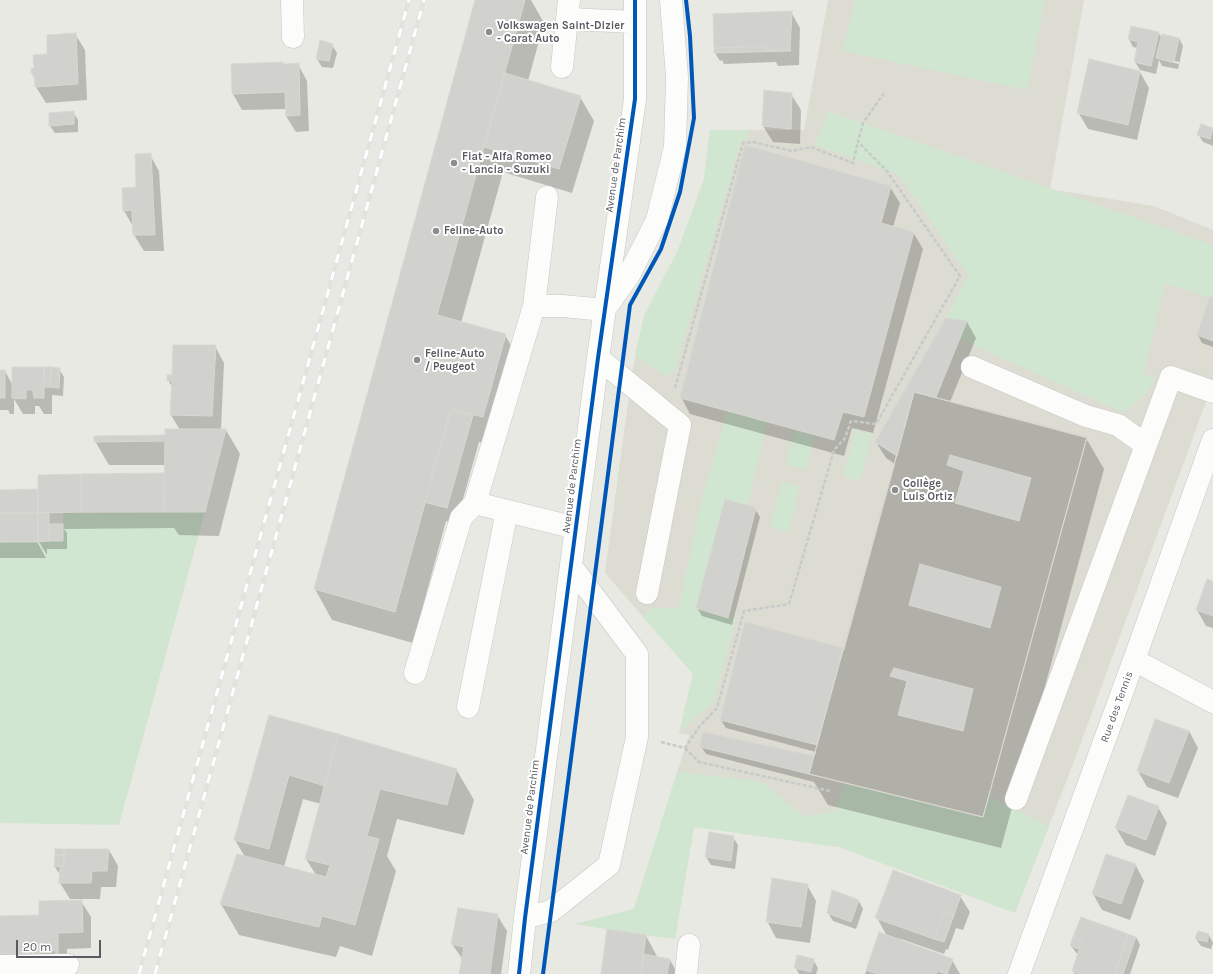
<!DOCTYPE html>
<meta charset="utf-8">
<style>
body{margin:0}
#map{position:relative;width:1213px;height:974px;overflow:hidden;background:#e9e9e3;font-family:Karla,sans-serif}
canvas{display:block}
.scale{position:absolute;left:16px;top:940px;width:85px;height:18px;box-sizing:border-box;border:2px solid #595b61;border-top:0;padding-left:5px;font-size:12px;line-height:14px;white-space:nowrap;color:#595b61;-webkit-text-stroke:3px #fff;paint-order:stroke}
</style>
<div id="map">
<canvas width="1213" height="974"></canvas>
<div class="scale">20 m</div>
</div>
<script>
const context = document.querySelector('canvas').getContext('2d');
context.lineJoin = 'round';
function fillPath(path, color) {
  context.fillStyle = color;
  context.fill(path, 'evenodd');
}
function poly(rows) {
  const path = new Path2D();
  for (const r of rows) {
    path.moveTo(r[0], r[1]);
    for (let i = 2; i < r.length; i += 2) path.lineTo(r[i], r[i + 1]);
  }
  return path;
}
function strokePath(path, color, width, dash) {
  context.strokeStyle = color;
  context.lineWidth = width;
  context.lineCap = dash ? 'butt' : 'round';
  context.setLineDash(dash || []);
  context.stroke(path);
}
function write(font, color, halo, rows, align = 'center') {
  context.font = font + ' Karla,sans-serif';
  context.lineWidth = 4;
  context.setLineDash([]);
  context.textBaseline = 'middle';
  context.strokeStyle = halo;
  context.fillStyle = color;
  for (const [text, x, y, turn = 0] of rows) {
    context.save();
    context.translate(x, y);
    context.rotate((+turn || 0) * Math.PI / 180);
    context.textAlign = isNaN(turn) ? turn : align;
    if (halo) context.strokeText(text, 0, 0);
    context.fillText(text, 0, 0);
    context.restore();
  }
}
const education = poly([
 [828,0,1084,0,1050,189,1154,206,1213,230,1213,383,1073,764,1015,913,839,847,694,827,675,939,624,932,576,924,634,909,689,735,679,733,693,674,605,573,632,373,644,316,678,250,704,179,710,130,804,130]
]);
const green = poly([
 [855,0,1045,0,1027,90,843,51],
 [828,111,1213,245,1213,298,1165,283,1143,375,1156,379,1146,394,1130,408,1122,412,960,339,967,321,946,318,968,275,898,174,815,145],
 [710,130,748,130,748,138,742,139,738,152,675,370,666,376,635,356,644,316,678,250,704,179],
 [727,411,767,422,748,505,725,499,696,608,736,619,714,701,679,733,693,674,642,616,651,608,679,608,703,492,713,462],
 [857,425,862,435,872,432,860,481,843,476],
 [795,430,814,435,806,470,786,464],
 [782,482,800,486,788,532,770,527],
 [205,512,119,825,0,823,0,542,63,541,63,513],
 [677,772,760,781,805,817,836,811,843,783,983,817,989,796,1049,826,1015,913,839,847,694,827,675,939,624,932,576,924,634,909]
]);
const shadow = poly([
 [476,0,531,0,544,23,528,81,580,97,594,121,572,193,503,172,461,323,505,335,523,366,500,448,479,442,456,524,446,521,413,643,332,620,315,589],
 [791,12,800,28,799,65,778,66,776,62,724,64,722,60,720,61,715,53],
 [1158,32,1162,38,1179,38,1183,46,1178,69,1162,66,1159,60,1156,74,1140,70,1135,62,1138,48,1133,47,1129,39],
 [1162,58,1179,62,1179,64,1162,60],
 [75,34,85,50,87,100,46,103,36,87,36,80,32,73,48,55],
 [332,45,337,53,333,68,322,67,317,59],
 [298,64,307,81,309,131,296,132,286,116,286,109,242,110,233,94,232,65],
 [1140,72,1149,88,1137,140,1088,129,1078,112],
 [791,94,801,110,800,144,773,142,763,126],
 [73,112,78,120,78,132,55,133,50,126],
 [1202,125,1213,129,1213,146,1203,142,1198,134],
 [150,155,159,171,164,251,144,251,134,235,134,228,124,211,123,189,137,188],
 [890,187,900,203,893,227,913,232,923,249,873,433,852,428,844,456,690,414,681,397],
 [1213,299,1213,347,1202,343,1198,335],
 [946,320,967,322,976,338,950,402,1086,438,1104,469,1001,848,828,805,814,782,706,754,701,746,814,758,816,752,726,728,721,720,843,649,844,651,895,464,886,458,876,442],
 [215,346,224,363,221,430,226,430,240,454,219,536,179,535,174,528,64,529,67,533,67,549,47,549,47,555,36,537,35,538,46,558,0,558,0,491,39,490,164,474,165,476,165,465,109,465,95,441,166,436,180,430,171,415,172,387,168,380],
 [59,369,64,377,63,396,52,395,52,414,44,414,39,406,35,406,35,414,23,414,14,399,14,414,10,414,8,410,0,410,0,371,5,371,13,386],
 [755,509,760,517,732,625,702,616,697,608],
 [1213,582,1213,628,1206,626,1197,610],
 [269,716,456,769,474,800,464,835,397,819,387,856,396,871,372,956,340,946,336,957,239,935,221,904,245,857,235,840],
 [303,799,321,804,306,859,316,875,284,867],
 [1189,731,1198,748,1178,798,1147,787,1138,771],
 [1158,807,1167,823,1155,856,1126,845,1116,828],
 [710,833,733,837,738,845,735,869,711,865,706,857],
 [109,850,118,866,116,887,101,887,100,899,70,899,60,883,60,875,55,867],
 [1135,864,1144,881,1130,920,1102,910,1093,894],
 [807,885,816,901,810,943,776,938,767,921],
 [960,896,970,912,963,930,956,928,948,950,946,949,944,954,901,939,900,941,952,960,960,974,865,974,880,934,887,936,877,918],
 [81,901,91,917,91,948,67,949,67,966,0,964,0,917,40,916],
 [859,901,863,909,856,929,833,921,828,913],
 [497,915,507,931,501,974,460,974,463,960,452,944],
 [1082,918,1136,937,1140,945,1130,974,1075,974,1073,971,1078,955,1071,946],
 [1209,935,1213,943,1211,949,1201,946,1196,939],
 [646,936,658,958,670,960,678,974,602,974],
 [813,960,818,968,816,974,799,974,795,967]
]);
const building = poly([
 [475,0,525,0,437,315,506,334,483,417,451,409,395,612,314,589,475,0],
 [792,11,790,49,767,50,767,46,714,48,713,14,792,11],
 [1131,26,1159,32,1151,66,1134,62,1138,42,1128,39,1131,26],
 [76,33,78,84,35,87,34,73,31,73,31,69,34,68,33,55,47,54,47,35,76,33],
 [1162,34,1179,38,1174,62,1156,58,1162,34],
 [320,40,333,44,329,61,316,59,320,40],
 [767,46,767,50,790,49,791,51,714,53,714,48,767,46],
 [1089,59,1140,71,1128,125,1077,113,1089,59],
 [283,62,283,64,299,63,300,115,286,116,285,92,232,94,231,64,283,62],
 [505,73,581,96,559,169,484,147,505,73],
 [764,90,792,93,791,129,762,126,764,90],
 [74,111,74,124,49,126,49,113,74,111],
 [1201,124,1213,128,1210,139,1197,135,1201,124],
 [745,145,891,186,881,223,914,232,864,417,843,412,834,440,680,398,745,145],
 [151,153,155,235,133,235,132,210,123,211,122,188,136,187,135,154,151,153],
 [1210,296,1213,298,1213,341,1197,335,1210,296],
 [946,318,967,321,936,397,914,392,897,456,875,442,946,318],
 [173,345,216,345,212,416,170,415,172,381,167,381,167,375,172,375,173,345],
 [12,367,44,367,44,398,34,398,33,390,26,390,26,399,12,398,12,367],
 [44,367,51,367,50,387,43,387,44,367],
 [51,367,60,368,59,388,50,387,51,367],
 [0,370,5,370,5,398,0,398,0,370],
 [914,392,1087,437,983,817,809,774,914,392],
 [950,455,1031,478,1019,521,955,503,964,471,947,465,950,455],
 [920,564,1001,587,990,628,909,605,920,564],
 [894,668,973,689,963,731,898,715,907,681,890,676,894,668],
 [914,392,1087,437,983,817,809,774,914,392],
 [451,409,473,415,447,508,424,502,451,409],
 [165,429,226,429,205,512,164,512,165,441,94,442,94,436,165,435,165,429],
 [164,473,164,512,81,512,81,474,164,473],
 [81,474,81,512,38,513,38,475,81,474],
 [38,489,38,513,0,513,0,490,38,489],
 [725,499,756,508,728,618,696,608,725,499],
 [49,512,49,541,38,542,38,513,49,512],
 [0,513,38,513,38,542,0,542,0,513],
 [48,524,63,524,63,541,49,541,48,524],
 [1207,579,1213,581,1213,616,1196,610,1207,579],
 [745,622,843,648,817,745,720,720,745,622],
 [269,715,338,734,325,786,289,775,269,849,234,840,269,715],
 [1155,719,1189,731,1169,783,1137,771,1155,719],
 [703,732,814,756,809,774,700,747,703,732],
 [338,734,457,769,447,805,380,789,367,836,379,839,355,925,322,916,319,927,220,904,237,854,326,877,330,865,305,859,338,734],
 [1128,795,1159,806,1146,840,1115,828,1128,795],
 [709,832,734,836,731,861,705,857,709,832],
 [55,849,64,849,64,855,55,855,55,849],
 [64,849,109,849,107,871,92,871,91,883,59,883,60,866,64,866,64,849],
 [1106,854,1136,864,1121,904,1092,894,1106,854],
 [55,855,64,855,64,866,54,867,55,855],
 [893,870,961,895,954,915,944,911,934,939,875,918,893,870],
 [772,878,808,884,801,927,766,922,772,878],
 [832,890,859,900,851,922,827,913,832,890],
 [82,900,83,932,58,933,58,954,56,954,56,951,40,950,40,954,0,954,0,916,39,915,39,901,82,900],
 [458,908,498,914,490,974,459,974,464,947,451,944,458,908],
 [944,911,954,915,944,942,934,939,944,911],
 [1081,917,1128,934,1115,974,1080,974,1072,971,1082,941,1073,937,1081,917],
 [607,929,646,935,641,974,601,974,607,929],
 [1198,931,1209,934,1207,942,1195,939,1198,931],
 [879,932,953,959,947,974,937,971,936,974,878,974,866,970,879,932],
 [1128,934,1136,937,1123,974,1115,974,1128,934],
 [1073,937,1082,941,1079,949,1070,946,1073,937],
 [644,954,670,959,667,974,641,974,644,954],
 [797,955,814,959,811,972,794,968,797,955]
]);
const path = poly([
 [675,388,743,143,753,142,792,151,811,147,853,163,858,142],
 [661,742,685,748,699,727,717,708,744,611,789,604,834,450,845,438,851,421,876,424,960,276,886,170,858,142,863,123,884,93],
 [685,748,699,762,830,791]
]);
const minor = poly([
 [292,0,293,37],
 [568,19,635,22],
 [562,67,569,0],
 [534,306,547,197],
 [598,358,680,425,647,593],
 [972,367,1086,416,1118,425,1146,445],
 [576,528,475,503,534,306,563,306,604,310,629,275,657,220,675,147,677,77,671,0],
 [1134,660,1213,702],
 [415,673,461,518,475,503],
 [468,707,507,511],
 [1016,799,1171,377,1213,392],
 [525,918,551,911,609,865,637,737,637,654,571,566],
 [0,966,68,965],
 [519,974,525,918,598,358,635,99,635,0],
 [686,974,689,945],
 [1019,974,1134,660,1213,440]
]);
const rail = poly([
 [139,974,409,0],
 [155,974,424,0]
]);
const cycleway = poly([
 [519,974,525,918,598,358,635,99,635,0],
 [543,974,630,305,661,249,680,192,694,118,690,36,686,0]
]);
const markers = [
 [489,32,4,"#8b8d8e"],
 [454,163,4,"#8b8d8e"],
 [436,231,4,"#8b8d8e"],
 [417,360,4,"#8b8d8e"],
 [895,490,4,"#8b8d8e"]
];
const poiNames = [
 ["Volkswagen Saint-Dizier",497,26],
 ["- Carat Auto",497,39],
 ["Fiat - Alfa Romeo",462,157],
 ["- Lancia - Suzuki",462,170],
 ["Feline-Auto",444,231],
 ["Feline-Auto",425,354],
 ["/ Peugeot",425,367],
 ["Collège",903,484],
 ["Luis Ortiz",903,497]
];
const streetNames = [
 ["Avenue de Parchim",616,165,-82],
 ["Avenue de Parchim",572,486,-83],
 ["Rue des Tennis",1117,707,-70],
 ["Avenue de Parchim",530,807,-83]
];
fillPath(education, '#dddcd2');
fillPath(green, '#d1e6d1');
fillPath(shadow, '#0003');
fillPath(building, '#d1d1cd');
strokePath(building, '#d8d8d2', 1);
strokePath(minor, '#c6c7c5', 23);
strokePath(path, '#c6cbc9', 2.5, [4, 2]);
strokePath(minor, '#fcfcfb', 22);
strokePath(rail, '#e2e2e1', 4.5);
strokePath(rail, '#fff', 3, [9]);
strokePath(cycleway, '#0057b8', 4);
for (const [x, y, r, color] of markers) {
  const dot = new Path2D();
  dot.arc(x, y, r, 0, 2 * Math.PI);
  context.fillStyle = color;
  context.fill(dot);
  strokePath(dot, '#fff', 1.5);
}
write('bold 11px', '#595b61', '#fff', poiNames, 'left');
write('11px', '#595b61', '#fff', streetNames);
</script>
